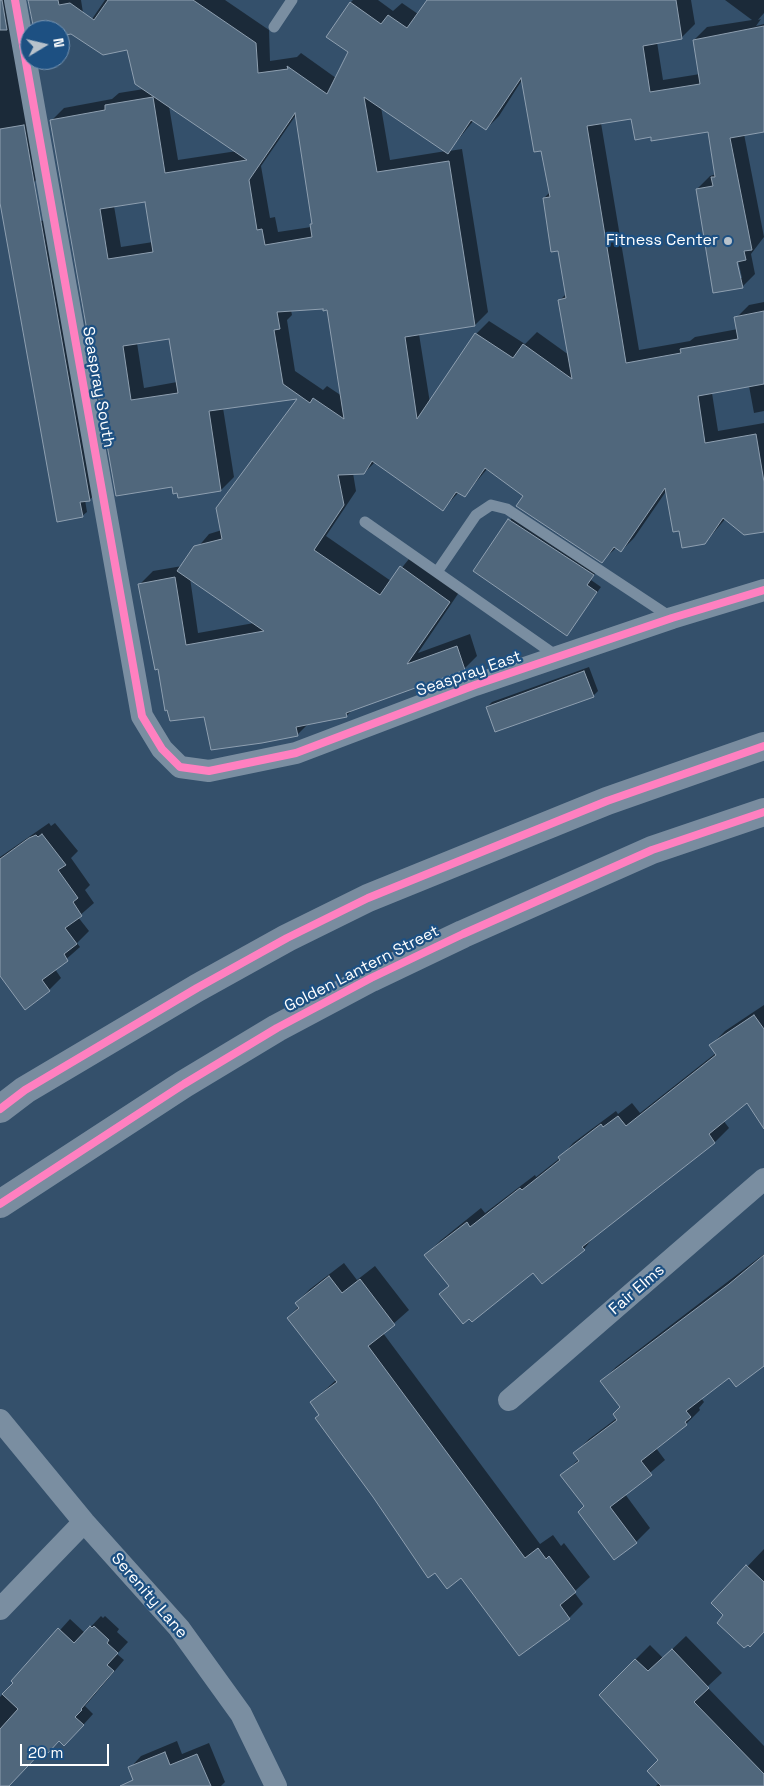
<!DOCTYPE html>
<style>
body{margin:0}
#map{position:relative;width:764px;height:1786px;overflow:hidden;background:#34506b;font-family:"Space Grotesk",sans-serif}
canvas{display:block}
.north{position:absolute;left:20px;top:20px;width:50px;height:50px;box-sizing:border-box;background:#1d5082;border:1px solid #7796b4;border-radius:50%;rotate:81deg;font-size:14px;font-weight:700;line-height:20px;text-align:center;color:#fff}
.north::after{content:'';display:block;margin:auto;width:18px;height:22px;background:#b8c2cb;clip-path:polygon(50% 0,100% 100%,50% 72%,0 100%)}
.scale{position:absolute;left:20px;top:1744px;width:89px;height:22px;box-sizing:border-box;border:2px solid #fff;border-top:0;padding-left:6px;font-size:15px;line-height:18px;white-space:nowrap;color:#fff;-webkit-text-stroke:4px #1d5082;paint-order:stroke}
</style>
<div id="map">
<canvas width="764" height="1786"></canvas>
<div class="north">N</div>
<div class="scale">20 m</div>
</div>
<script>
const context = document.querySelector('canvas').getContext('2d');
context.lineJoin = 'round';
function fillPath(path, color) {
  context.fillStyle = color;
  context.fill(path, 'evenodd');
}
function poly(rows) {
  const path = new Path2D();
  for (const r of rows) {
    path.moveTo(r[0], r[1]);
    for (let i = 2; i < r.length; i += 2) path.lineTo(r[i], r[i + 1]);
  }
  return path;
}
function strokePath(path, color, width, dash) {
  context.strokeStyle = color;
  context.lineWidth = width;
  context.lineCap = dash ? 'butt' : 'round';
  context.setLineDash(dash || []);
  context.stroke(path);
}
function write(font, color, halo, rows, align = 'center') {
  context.font = font + ' "Space Grotesk",sans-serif';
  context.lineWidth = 4.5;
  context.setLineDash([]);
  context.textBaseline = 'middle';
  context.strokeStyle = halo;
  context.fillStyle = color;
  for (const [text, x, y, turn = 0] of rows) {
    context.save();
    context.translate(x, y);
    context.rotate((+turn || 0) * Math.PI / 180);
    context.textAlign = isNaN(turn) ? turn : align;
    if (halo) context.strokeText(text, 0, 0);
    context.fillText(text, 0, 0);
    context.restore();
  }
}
const shadow = poly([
 [0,0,17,0,47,169,34,182,0,188],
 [28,0,81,0,84,19,60,34,60,30,35,30],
 [105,0,225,0,269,30,270,61,297,57,301,53,336,78,350,52,350,3,353,0,378,0,393,11,402,3,418,14,428,0,691,0,695,24,682,37,657,42,663,80,700,74,694,40,707,27,752,20,725,0,764,0,764,13,758,20,761,19,756,26,764,24,764,131,744,134,764,237,751,254,755,274,742,287,697,189,710,176,716,174,709,130,652,136,632,117,601,123,639,350,690,341,695,337,738,329,736,318,749,305,764,302,764,411,754,413,749,386,712,393,718,431,764,423,764,530,726,518,705,543,680,530,667,490,634,538,621,551,616,548,602,561,525,496,488,468,464,496,459,492,443,509,375,462,364,473,353,473,356,491,326,536,391,581,413,554,462,588,418,653,470,634,477,656,464,669,354,709,346,716,309,723,297,735,205,715,159,668,140,584,153,571,182,566,209,534,222,530,300,397,223,408,234,477,221,490,178,491,173,485,117,495,51,121,64,108,112,99,119,93,144,89,128,48,79,38],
 [522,80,542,149,550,192,544,198,559,250,567,293,560,300,569,355,537,332,525,344,489,321,476,334,430,403,419,334,475,325,488,312,462,149,449,151,474,120,486,129,499,116],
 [169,106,237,151,178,160],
 [381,107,446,151,390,160],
 [296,115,313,222,311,227,278,232,275,217,270,218,261,166],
 [146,201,153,242,121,247,114,206],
 [735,256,737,256,742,278,739,278],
 [324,307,328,309,342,396,327,386,323,390,295,371,287,320,292,315,291,310],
 [170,338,177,382,144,388,137,343],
 [190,578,254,623,198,633],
 [46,220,95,495,90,499,85,500,87,512,82,516,11,227],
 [514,515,597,570,591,580,601,587,567,634,474,570],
 [589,667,598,691,593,696,487,707,492,702],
 [49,823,51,826,55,823,78,851,71,858,90,885,85,890,94,903,78,917,89,931,77,943,80,947,55,969,61,978,49,990,0,974,0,857],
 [764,1005,764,1111,748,1101,723,1120,729,1128,715,1142,597,1233,584,1249,542,1282,534,1272,450,1285,426,1255,440,1241,481,1208,485,1213,535,1175,536,1177,560,1158,573,1143,616,1111,618,1114,632,1103,640,1113,716,1053,711,1045,725,1031],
 [764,1254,764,1363,729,1376,701,1398,704,1402,699,1408,700,1410,686,1424,656,1448,665,1460,625,1494,650,1528,636,1542,585,1506,562,1475,579,1459,575,1453,589,1439,617,1418,621,1407,602,1381,616,1367],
 [344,1263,357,1280,375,1266,409,1310,383,1333,540,1544,553,1535,561,1546,564,1543,590,1577,574,1592,583,1604,569,1618,461,1576,311,1403,336,1380,288,1318,299,1306,296,1303,310,1289],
 [764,1549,764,1632,725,1615,713,1603],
 [101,1616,103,1618,105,1616,119,1629,117,1632,128,1642,117,1654,124,1660,85,1706,93,1714,75,1734,44,1748,8,1786,0,1786,0,1697,70,1619,85,1633],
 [686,1636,722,1673,707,1687,764,1746,764,1786,656,1786,659,1783,660,1760,600,1695,650,1645,663,1658],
 [177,1741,182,1754,209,1743,225,1782,221,1786,132,1786,135,1781,130,1768,141,1756]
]);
const building = poly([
 [0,0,2,0,7,30,0,30,0,0],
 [28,0,58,0,59,5,70,3,94,20,108,0,193,0,256,43,258,73,288,69,287,66,327,94,348,52,326,37,350,2,381,24,388,15,407,28,427,0,676,0,682,39,643,46,650,92,700,84,693,40,764,26,764,132,730,138,752,250,744,251,746,260,737,262,743,288,713,293,696,189,713,186,711,177,715,177,708,132,651,141,651,137,635,140,631,119,587,126,626,363,681,353,680,349,738,339,734,317,764,311,764,384,698,396,705,443,756,434,764,482,764,532,744,535,723,518,705,544,682,548,679,531,673,532,665,488,621,552,614,547,602,563,516,506,523,496,485,468,465,497,456,492,443,511,372,461,364,474,338,475,344,505,314,550,380,595,400,566,450,602,407,664,457,646,465,670,346,713,347,717,296,727,298,736,262,743,211,750,204,717,170,721,167,710,165,711,158,669,155,670,138,584,175,577,186,645,264,631,177,571,194,546,222,539,216,508,297,399,209,411,221,491,178,498,177,493,173,494,172,487,116,496,50,120,105,110,105,105,153,97,165,173,247,160,135,84,127,50,103,55,71,34,60,36,60,30,34,30,28,0],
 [521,78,534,152,541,151,550,197,543,198,551,252,558,251,566,298,558,300,572,379,523,344,513,358,475,333,417,419,405,337,475,326,449,161,377,172,364,97,448,154,471,120,486,130,521,78],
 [295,113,312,224,310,224,312,237,265,245,262,229,257,230,249,180,295,113],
 [145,202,153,252,108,259,100,209,145,202],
 [323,309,323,311,327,310,344,419,313,398,310,403,283,384,274,330,280,329,277,312,323,309],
 [169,339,178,393,131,400,123,346,169,339],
 [24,125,90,501,80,502,83,517,57,522,0,203,0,129,24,125],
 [508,519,594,575,587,585,597,592,567,636,473,571,508,519],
 [584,671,594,697,495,732,486,707,584,671],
 [42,834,66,865,58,870,78,898,73,902,82,916,65,928,77,944,64,954,68,961,42,980,50,991,25,1010,0,976,0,859,29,838,36,835,38,837,42,834],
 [754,1015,764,1029,764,1129,747,1103,709,1134,715,1143,582,1247,585,1250,542,1284,533,1273,472,1322,469,1319,463,1324,439,1294,449,1286,424,1255,467,1222,470,1227,520,1188,522,1190,560,1160,558,1157,601,1124,603,1127,618,1116,626,1126,716,1055,709,1045,754,1015],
 [764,1255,764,1366,736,1387,729,1378,686,1411,691,1417,685,1422,687,1425,641,1461,652,1475,610,1507,637,1543,614,1560,578,1512,584,1506,560,1475,579,1461,573,1453,617,1420,613,1414,620,1407,600,1381,729,1284,764,1255],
 [329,1276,342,1293,360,1279,395,1325,368,1346,525,1558,538,1548,546,1559,549,1556,576,1592,560,1605,570,1619,519,1656,461,1578,447,1589,435,1573,428,1578,373,1497,315,1418,319,1415,310,1402,337,1382,287,1318,299,1308,295,1303,329,1276],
 [746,1565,764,1582,764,1632,750,1647,748,1645,744,1648,717,1623,723,1615,711,1603,746,1565],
 [90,1626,92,1628,94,1626,109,1640,107,1643,118,1653,107,1665,114,1671,81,1709,82,1710,75,1717,84,1725,64,1746,59,1741,48,1753,44,1749,9,1786,0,1786,0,1729,18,1709,2,1694,13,1683,11,1681,58,1628,74,1643,90,1626],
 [672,1649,709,1688,694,1702,764,1774,764,1786,661,1786,647,1771,658,1760,599,1695,635,1659,648,1671,672,1649],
 [165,1752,170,1765,197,1754,211,1786,120,1786,133,1780,128,1767,165,1752]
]);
const lane = poly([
 [274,27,292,0],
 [365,522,558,657],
 [437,572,476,515,491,505,507,509,672,618]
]);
const street = poly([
 [15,0,142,716,162,749,180,767,209,771,296,753,475,685,672,618,764,590],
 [509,1400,764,1179],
 [0,1420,84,1522,179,1628,241,1714,276,1786],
 [0,1609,84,1522]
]);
const primary = poly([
 [0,1109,25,1090,197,988,287,938,368,898,607,801,764,746],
 [0,1204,184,1084,277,1028,371,978,463,934,652,850,764,812]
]);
const cycleway = poly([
 [15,0,142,716,162,749,180,767,209,771,296,753,475,685,672,618,764,590],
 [0,1109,25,1090,197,988,287,938,368,898,607,801,764,746],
 [0,1204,184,1084,277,1028,371,978,463,934,652,850,764,812]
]);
const markers = [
 [728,241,5,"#b8c2cb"]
];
const poiNames = [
 ["Fitness Center",718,241]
];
const streetNames = [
 ["Seaspray South",98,387,80],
 ["Seaspray East",469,674,-19],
 ["Golden Lantern Street",362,969,-27],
 ["Fair Elms",637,1290,-41],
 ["Serenity Lane",149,1596,49]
];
fillPath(shadow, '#0007');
fillPath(building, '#50677c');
strokePath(building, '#8e9fb0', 1);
strokePath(lane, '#7a8ea1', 11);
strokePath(street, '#7a8ea1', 22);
strokePath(primary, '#798c9f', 28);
strokePath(cycleway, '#ff80c0', 8);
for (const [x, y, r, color] of markers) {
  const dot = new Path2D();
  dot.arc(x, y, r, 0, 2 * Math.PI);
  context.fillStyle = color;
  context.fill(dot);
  strokePath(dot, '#1d5082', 2);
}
write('16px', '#fff', '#1d5082', poiNames, 'right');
write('16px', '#fff', '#1d5082', streetNames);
</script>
